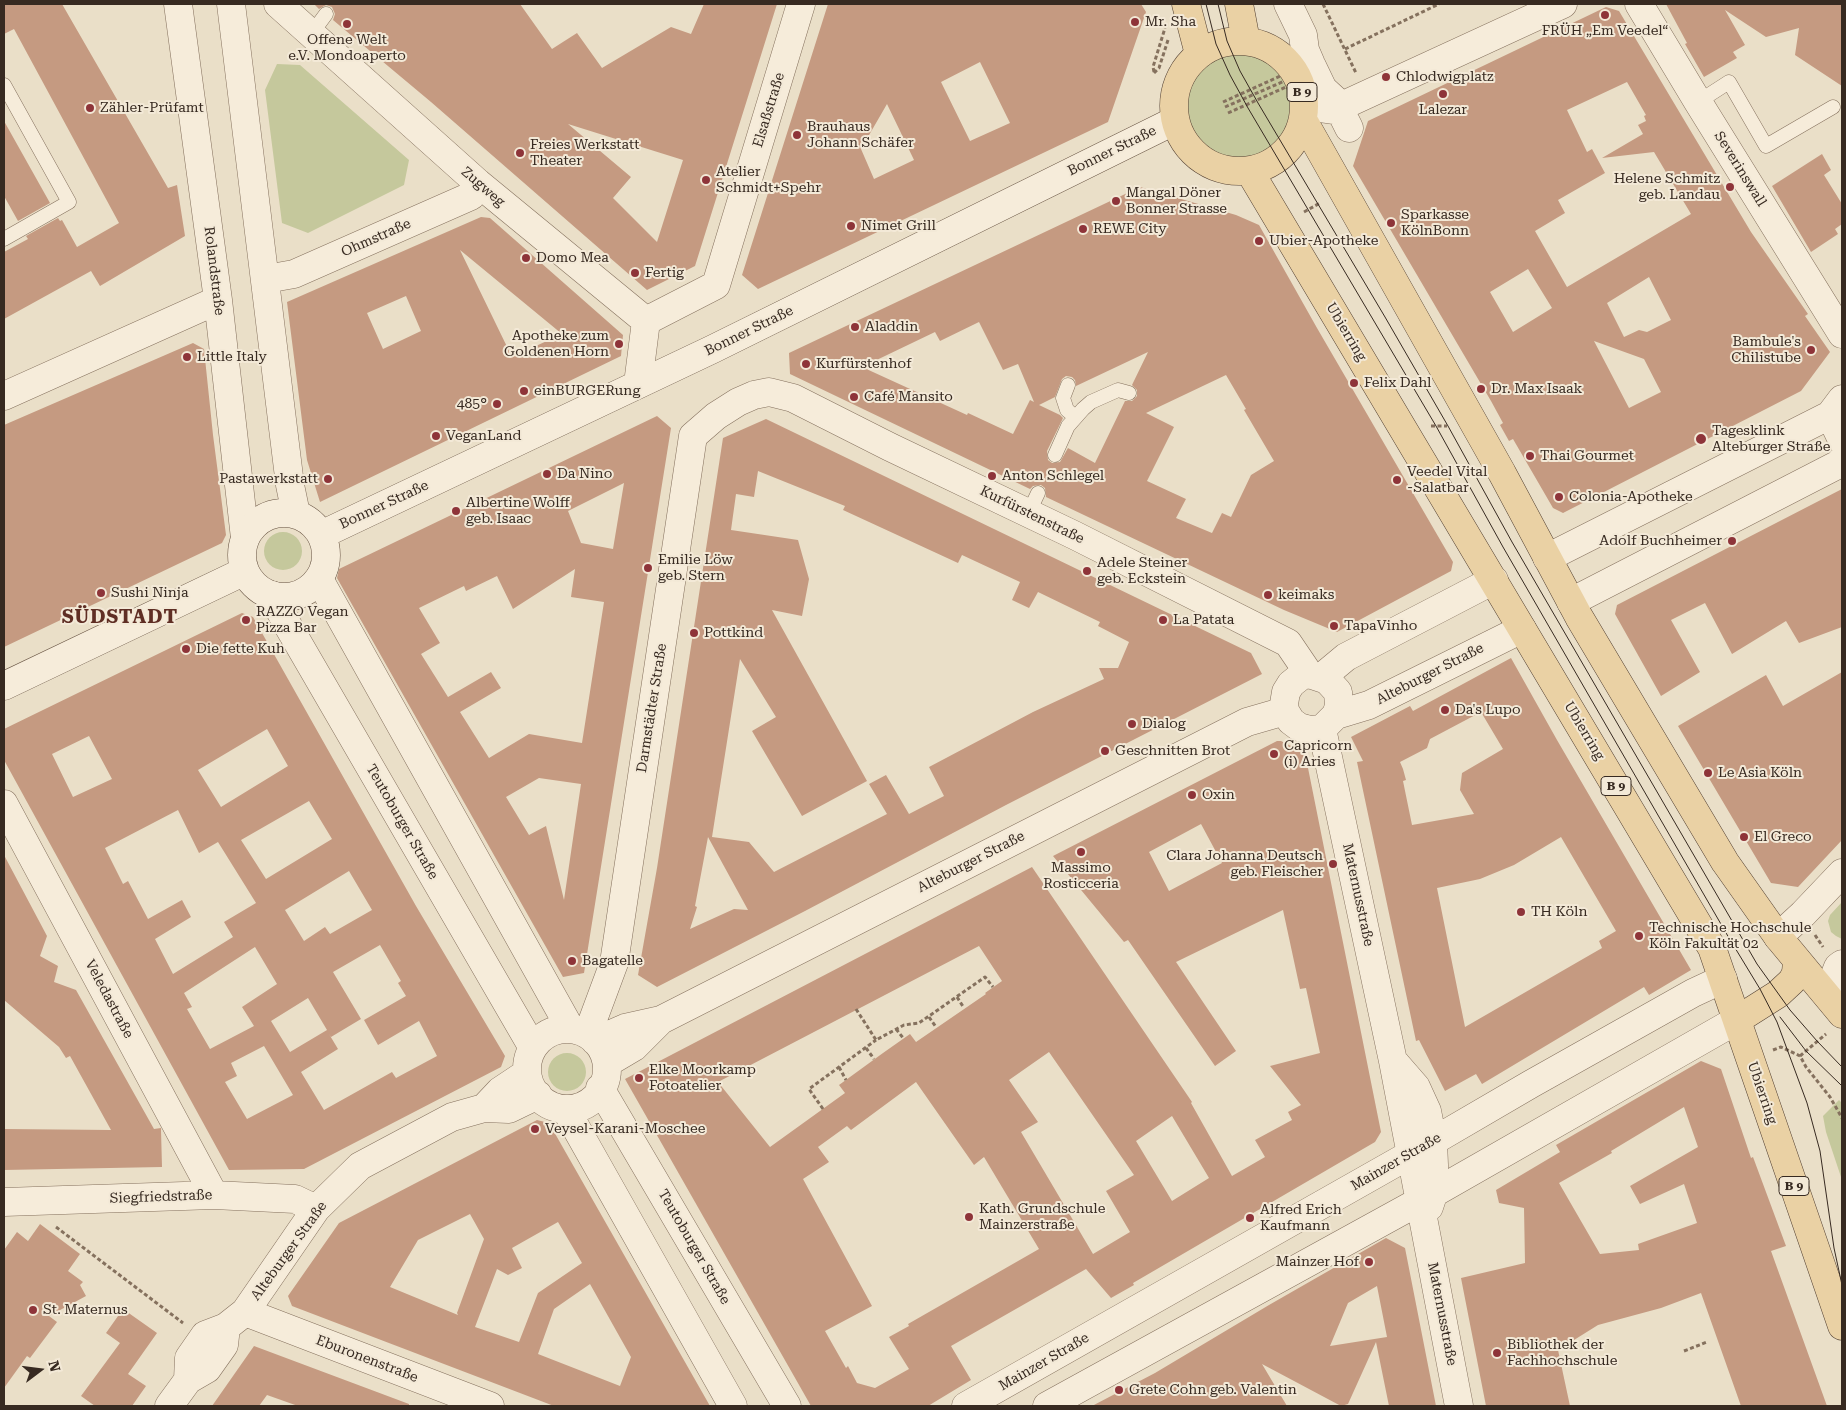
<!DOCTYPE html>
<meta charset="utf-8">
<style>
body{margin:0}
#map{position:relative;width:1846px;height:1410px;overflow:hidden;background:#eadfc8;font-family:"Roboto Serif",serif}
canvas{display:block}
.frame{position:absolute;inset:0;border:5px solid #372a21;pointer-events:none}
.north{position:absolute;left:15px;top:1345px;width:50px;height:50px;-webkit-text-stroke:4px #f3e9d7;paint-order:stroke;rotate:75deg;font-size:14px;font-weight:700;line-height:20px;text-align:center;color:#372a21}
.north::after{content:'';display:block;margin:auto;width:18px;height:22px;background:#372a21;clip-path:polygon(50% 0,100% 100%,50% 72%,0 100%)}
</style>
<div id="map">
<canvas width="1846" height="1410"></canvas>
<div class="frame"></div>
<div class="north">N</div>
</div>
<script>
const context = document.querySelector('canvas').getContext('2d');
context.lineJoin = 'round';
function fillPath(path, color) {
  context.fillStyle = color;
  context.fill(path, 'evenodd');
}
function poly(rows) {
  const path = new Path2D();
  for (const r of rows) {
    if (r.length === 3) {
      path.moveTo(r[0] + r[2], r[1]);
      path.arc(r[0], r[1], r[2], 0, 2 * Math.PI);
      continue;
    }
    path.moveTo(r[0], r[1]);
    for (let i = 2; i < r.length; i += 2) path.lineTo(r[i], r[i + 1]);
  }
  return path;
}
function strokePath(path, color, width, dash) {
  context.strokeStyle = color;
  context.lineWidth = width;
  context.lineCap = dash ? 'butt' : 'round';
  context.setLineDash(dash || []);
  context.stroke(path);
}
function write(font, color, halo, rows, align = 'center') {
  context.font = font + ' "Roboto Serif",serif';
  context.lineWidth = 4;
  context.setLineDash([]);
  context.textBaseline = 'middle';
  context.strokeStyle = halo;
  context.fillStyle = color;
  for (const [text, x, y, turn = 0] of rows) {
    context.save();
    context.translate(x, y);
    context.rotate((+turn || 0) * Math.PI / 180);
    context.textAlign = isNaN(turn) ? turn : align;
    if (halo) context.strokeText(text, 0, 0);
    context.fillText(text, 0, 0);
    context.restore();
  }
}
const green = poly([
 [1238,106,52],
 [277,64,300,65,409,160,404,185,308,233,282,223,265,90],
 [283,551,19],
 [1842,902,1842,939,1836,936,1831,932,1828,921,1830,915],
 [567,1072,19],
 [1839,1100,1842,1103,1842,1180,1826,1132,1823,1116]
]);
const building = poly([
 [4,4,62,4,168,188,177,185,185,236,100,286,91,271,4,319,4,252,28,239,26,236,58,218,60,221,62,220,77,247,119,223,14,29,4,34],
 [314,4,520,4,552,49,577,33,602,68,671,27,691,34,704,4,777,4,695,266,647,290,431,102,333,20,335,14,332,7,326,5,319,9],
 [568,124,683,160,657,242,613,198,631,177],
 [828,4,1141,4,1146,12,1108,122,758,289,742,275],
 [980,62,1010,123,970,141,941,82],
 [887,104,914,160,874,179,861,149],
 [1666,4,1842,4,1842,86,1795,55,1799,28,1766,37,1725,10,1745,45,1733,52,1737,58,1704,77,1685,44,1687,43],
 [1606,7,1619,11,1751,232,1808,314,1805,316,1830,352,1801,391,1563,513,1553,508,1513,439,1509,441,1500,425,1503,423,1491,401,1353,166,1368,121],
 [1627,82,1646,115,1644,116,1646,121,1638,125,1643,134,1602,158,1654,152,1691,214,1567,287,1535,231,1565,213,1558,200,1605,173,1592,149,1587,152,1567,110],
 [1528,269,1552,308,1513,332,1490,292],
 [1649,277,1671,320,1647,332,1639,330,1624,337,1607,303],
 [1594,341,1644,359,1661,392,1629,408],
 [4,121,50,203,18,221,4,196],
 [1822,154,1831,170,1824,175,1842,204,1842,224,1835,229,1838,234,1811,252,1772,186],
 [1140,187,1236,215,1259,225,1317,328,1453,562,1451,571,1337,632,1284,610,1046,497,1045,488,1041,485,1033,486,1030,489,790,374,789,353],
 [979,322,1003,370,1018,364,1034,402,1030,400,1013,434,968,413,967,415,862,367,935,332,940,341],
 [1148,352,1132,385,1137,390,1137,396,1132,401,1125,401,1095,463,1068,448,1060,462,1052,463,1048,460,1047,451,1063,418,1060,415,1039,405,1055,397,1062,379,1066,376,1072,377,1075,380,1076,386],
 [1226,375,1246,409,1244,410,1274,461,1251,475,1231,517,1222,513,1212,533,1176,518,1186,499,1147,481,1174,427,1146,413],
 [481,217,490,218,623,335,621,356,320,502,307,460,287,302],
 [460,250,562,334,512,357],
 [406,296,421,331,383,349,367,313],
 [193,343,204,349,213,435,226,535,222,543,4,647,4,425],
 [657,416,671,428,584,973,563,977,337,578,339,569],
 [624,483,613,549,581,543,568,511],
 [575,569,571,597,604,602,582,743,529,734,489,758,460,712,501,688,491,672,448,697,421,654,440,643,419,608,464,586,466,591,497,576,513,609],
 [539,778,581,784,564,900,546,826,529,835,506,797],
 [766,419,1251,653,1262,674,1006,805,805,911,657,987,638,975,657,868,723,438],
 [758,471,845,506,843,510,958,563,962,555,1020,582,1012,600,1029,608,1038,592,1100,622,1098,626,1129,642,1118,668,1099,668,1104,679,1033,712,929,767,944,796,909,814,886,775,869,784,887,814,774,872,749,842,712,837,740,659,776,717,752,731,802,816,867,781,772,610,802,616,809,579,798,540,731,530,736,494,754,497],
 [708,837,748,910,734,909,690,929,697,907,695,906],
 [1842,489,1842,627,1799,643,1786,621,1732,654,1705,603,1671,620,1700,672,1661,696,1615,614,1617,605],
 [242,613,253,617,416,906,505,1056,501,1067,304,1169,229,1170,4,760,4,729],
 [267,729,288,766,221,807,198,770],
 [89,736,112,779,73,797,52,754],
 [309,801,332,839,266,879,241,840],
 [178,810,199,853,218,842,256,903,224,922,233,937,173,974,155,939,191,917,182,900,148,919,128,881,123,884,105,848],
 [349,871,372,910,330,934,325,927,304,941,285,910],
 [380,945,401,981,398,983,406,996,364,1020,378,1045,419,1021,437,1056,396,1078,392,1072,324,1110,301,1072,338,1049,329,1034,331,1037,361,1019,333,972],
 [255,947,277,984,242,1007,254,1026,210,1049,187,1009,192,1007,184,993],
 [308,998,327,1030,290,1052,271,1021],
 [264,1046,293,1095,247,1119,225,1082,237,1076,231,1063],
 [1511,658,1557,740,1691,970,1649,995,1644,987,1482,1084,1476,1074,1445,1091,1419,1040,1416,1041,1357,762,1363,761,1351,737,1410,706,1413,711],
 [1481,712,1503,749,1462,773,1460,790,1474,814,1412,825,1403,781,1406,780,1403,769,1400,762,1427,748,1430,739],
 [1561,837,1616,931,1599,941,1602,948,1465,1027,1437,888,1480,879,1514,865],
 [1842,672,1842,840,1798,887,1771,883,1678,726,1766,675,1783,706],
 [1277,741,1281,741,1305,753,1381,1132,1375,1142,1133,1283,1134,1285,1111,1298,1086,1269,951,1346,971,1380,928,1406,811,1406,625,1079,1032,867,1192,1102,1191,1103,1232,1176,1265,1157,1255,1140,1292,1120,1288,1112,1301,1105,1270,1066,1320,1053,1306,988,1300,989,1283,910,1176,962,1236,1051,1215,1066,1128,940,1124,942,1053,856],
 [1201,824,1222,863,1169,891,1149,852],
 [979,946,1002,981,985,993,986,994,916,1042,910,1034,883,1053,839,1085,845,1093,770,1147,718,1082],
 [1049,1052,1134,1175,1106,1191,1130,1232,1093,1254,1021,1132,1038,1122,1009,1080],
 [916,1082,974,1165,984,1157,1039,1249,908,1324,909,1326,889,1337,909,1369,875,1388,857,1383,848,1366,846,1368,825,1331,872,1306,803,1179,829,1162,818,1147,847,1126,851,1130],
 [1172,1116,1209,1178,1172,1201,1136,1141],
 [4,855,47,936,40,956,58,966,54,982,76,990,154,1129,161,1128,161,1130,162,1167,4,1170,4,1129,111,1130,70,1056,66,1058,59,1047,4,1000],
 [1701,1061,1721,1069,1751,1158,1753,1157,1786,1246,1771,1251,1827,1406,1741,1406,1701,1293,1661,1308,1598,1325,1558,1350,1570,1406,1486,1406,1461,1278,1525,1263,1524,1208,1499,1203,1496,1190,1560,1152,1556,1145],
 [1684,1107,1698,1147,1630,1186,1640,1204,1684,1184,1697,1223,1638,1244,1639,1250,1600,1254,1559,1183,1612,1153,1611,1151],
 [537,1120,549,1123,710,1406,554,1406,292,1306,288,1296,339,1223],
 [470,1214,484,1239,457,1313,458,1315,390,1287,418,1240],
 [558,1222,582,1263,538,1293,519,1342,475,1327,497,1269,508,1275,522,1268,512,1248],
 [590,1284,631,1357,620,1386,538,1354,554,1309],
 [40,1224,80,1254,68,1271,83,1282,80,1285,86,1296,49,1316,57,1322,30,1358,27,1356,4,1388,4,1250,17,1232,28,1241],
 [1386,1238,1405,1248,1436,1406,1389,1406,1376,1342,1348,1404,1341,1406,1262,1364,1287,1406,1092,1406,1155,1373,1269,1305],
 [1377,1286,1387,1337,1330,1346,1348,1303],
 [123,1309,157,1333,128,1374,146,1386,132,1406,95,1406,81,1396,120,1343,106,1333],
 [254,1346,409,1404,409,1406,298,1406,267,1395,259,1406,212,1406]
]);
const path = poly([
 [1323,4,1356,73],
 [1345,49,1439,4],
 [1154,72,1153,67,1165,28],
 [1154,73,1159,68,1168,40],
 [1223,102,1287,73],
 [1225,107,1289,79],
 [1228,113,1286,87],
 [1304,212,1320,203],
 [1431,426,1447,426],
 [1815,935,1823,947],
 [957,997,964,1008],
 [856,1009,876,1040,904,1025,919,1023,985,977,993,987],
 [929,1017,936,1027],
 [896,1029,904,1039],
 [866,1048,874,1059],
 [1773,1050,1781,1047,1800,1056,1806,1067,1830,1097,1842,1118],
 [1800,1056,1826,1034],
 [839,1067,846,1080],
 [823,1109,809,1089,876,1040],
 [56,1227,183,1323],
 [1684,1351,1707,1342]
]);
const lane = poly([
 [312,33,326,14],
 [4,85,69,202,4,239],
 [1698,102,1729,82,1766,146,1833,107],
 [1068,385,1063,398,1067,410,1073,415],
 [1055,455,1068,426,1083,409,1091,402,1118,390,1129,393],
 [1029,512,1038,493]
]);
const street = poly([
 [178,4,218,300,245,538],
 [231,4,290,485,296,514],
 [278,4,478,183,646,321,638,384],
 [1288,4,1303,35,1305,50,1311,64,1323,89,1335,100,1349,128],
 [1639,4,1698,102,1842,334],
 [1305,106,1333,110,1563,4],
 [266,279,294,274,471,196,478,183],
 [646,321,716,285,801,4],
 [4,396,218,300],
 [1830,415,1842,440],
 [1547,558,1830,415,1842,399],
 [319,579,570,1028],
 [272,595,287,624,533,1048],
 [1571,602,1839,464,1842,460],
 [1309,674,1327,680,1338,692,1339,706,1336,715,1322,729,1309,730,1299,727,1291,721,1285,711,1284,704,1286,692,1291,684,1301,676,1309,674],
 [1322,677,1346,657,1494,580],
 [1336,715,1369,705,1522,629],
 [1322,729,1393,1061,1459,1406],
 [4,804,214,1195],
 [1778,937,1803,914,1842,873],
 [1827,995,1838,967,1842,964],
 [567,1069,40],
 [588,1033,614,963,693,436,716,416,738,402,754,395,769,392,793,398,890,447,1074,535,1288,643,1309,674],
 [595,1041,625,1028,661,1020,1247,722,1285,711],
 [607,1063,634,1047,661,1020],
 [1396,1064,1416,1087,1427,1111,1433,1141,1434,1165,1434,1192,1429,1207],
 [600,1088,787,1406],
 [484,1108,500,1091,527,1073],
 [566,1110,733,1406],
 [4,1202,214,1195,295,1199,316,1209],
 [245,1312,490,1406],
 [188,1380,189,1358,205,1335,226,1327,245,1312,316,1209,360,1166,452,1117,484,1108,509,1109,538,1095],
 [169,1406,188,1380,207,1369,224,1345,226,1327],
 [966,1406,1411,1154,1531,1084,1693,993,1723,979],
 [1047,1406,1420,1201,1737,1020]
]);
const secondary = poly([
 [284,555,42],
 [321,535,713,349,1174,121],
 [4,686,245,571]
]);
const primary = poly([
 [1186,4,1199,54],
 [1239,4,1246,41],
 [1239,106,65],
 [1303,120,1502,473,1579,617,1725,862,1778,937,1842,1014],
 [1250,172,1712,948,1842,1326],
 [1737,1020,1778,994,1792,981,1796,973,1797,960]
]);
const tram = poly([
 [1206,4,1216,44,1230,75,1248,108,1436,426,1503,547,1729,938,1760,989,1777,1022,1807,1103,1820,1151,1834,1248,1842,1285],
 [1218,4,1227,41,1240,71,1258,103,1385,317,1448,426,1512,542,1757,964,1790,1010,1817,1041,1842,1067],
 [1780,1017,1806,1051,1842,1086]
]);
const markers = [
 [1605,15,5,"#8e3439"],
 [1135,22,5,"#8e3439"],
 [347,24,5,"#8e3439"],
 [1386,77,5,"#8e3439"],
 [1443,94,5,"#8e3439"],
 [90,108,5,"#8e3439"],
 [797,135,5,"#8e3439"],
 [520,153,5,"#8e3439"],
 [706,180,5,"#8e3439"],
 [1730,187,5,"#8e3439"],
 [1116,201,5,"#8e3439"],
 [1391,223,5,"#8e3439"],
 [851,226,5,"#8e3439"],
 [1083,229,5,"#8e3439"],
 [1259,241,5,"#8e3439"],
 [526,258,5,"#8e3439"],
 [635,273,5,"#8e3439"],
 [855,327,5,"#8e3439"],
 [619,344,5,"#8e3439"],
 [1811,350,5,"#8e3439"],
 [187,357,5,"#8e3439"],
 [806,364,5,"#8e3439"],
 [1354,383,5,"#8e3439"],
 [1481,389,5,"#8e3439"],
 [524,391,5,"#8e3439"],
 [854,397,5,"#8e3439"],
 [497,404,5,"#8e3439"],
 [436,436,5,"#8e3439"],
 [1701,439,6,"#8e3439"],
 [1530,456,5,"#8e3439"],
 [547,474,5,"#8e3439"],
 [992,476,5,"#8e3439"],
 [328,479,5,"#8e3439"],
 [1397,480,5,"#8e3439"],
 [1559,497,5,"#8e3439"],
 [456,511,5,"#8e3439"],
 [1732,541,5,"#8e3439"],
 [648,568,5,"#8e3439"],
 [1087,571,5,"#8e3439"],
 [101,593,5,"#8e3439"],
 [1268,595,5,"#8e3439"],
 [246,620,5,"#8e3439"],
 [1163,620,5,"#8e3439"],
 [1334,626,5,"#8e3439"],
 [694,633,5,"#8e3439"],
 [186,649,5,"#8e3439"],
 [1445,710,5,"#8e3439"],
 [1132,724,5,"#8e3439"],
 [1105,751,5,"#8e3439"],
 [1274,754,5,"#8e3439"],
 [1708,773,5,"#8e3439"],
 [1192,795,5,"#8e3439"],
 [1744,837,5,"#8e3439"],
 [1081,852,5,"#8e3439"],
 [1333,864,5,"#8e3439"],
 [1521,912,5,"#8e3439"],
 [1639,936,5,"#8e3439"],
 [572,961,5,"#8e3439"],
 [639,1078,5,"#8e3439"],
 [535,1129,5,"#8e3439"],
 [969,1217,5,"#8e3439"],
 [1250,1218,5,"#8e3439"],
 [1369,1262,5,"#8e3439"],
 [33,1310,5,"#8e3439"],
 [1497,1353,5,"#8e3439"],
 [1119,1390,5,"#8e3439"]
];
const shields = [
 [1302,92,30],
 [1616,786,30],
 [1794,1186,30]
];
const shieldNames = [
 ["B 9",1302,92],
 ["B 9",1616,786],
 ["B 9",1794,1186]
];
const poiNames = [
 ["Mr. Sha",1145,22],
 ["FRÜH „Em Veedel“",1605,31,"center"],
 ["Offene Welt",347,40,"center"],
 ["e.V. Mondoaperto",347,56,"center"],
 ["Chlodwigplatz",1396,77],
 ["Zähler-Prüfamt",100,108],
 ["Lalezar",1443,110,"center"],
 ["Brauhaus",807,127],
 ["Johann Schäfer",807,143],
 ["Freies Werkstatt",530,145],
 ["Theater",530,161],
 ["Atelier",716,172],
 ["Schmidt+Spehr",716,188],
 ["Helene Schmitz",1720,179,"right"],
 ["geb. Landau",1720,195,"right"],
 ["Mangal Döner",1126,193],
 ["Bonner Strasse",1126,209],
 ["Sparkasse",1401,215],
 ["KölnBonn",1401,231],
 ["Nimet Grill",861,226],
 ["REWE City",1093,229],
 ["Ubier-Apotheke",1269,241],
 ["Domo Mea",536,258],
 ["Fertig",645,273],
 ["Aladdin",865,327],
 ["Apotheke zum",609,336,"right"],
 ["Goldenen Horn",609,352,"right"],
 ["Bambule's",1801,342,"right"],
 ["Chilistube",1801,358,"right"],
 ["Little Italy",197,357],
 ["Kurfürstenhof",816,364],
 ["Felix Dahl",1364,383],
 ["Dr. Max Isaak",1491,389],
 ["einBURGERung",534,391],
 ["Café Mansito",864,397],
 ["485°",487,404,"right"],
 ["Tagesklink",1712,431],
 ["Alteburger Straße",1712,447],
 ["VeganLand",446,436],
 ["Thai Gourmet",1540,456],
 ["Veedel Vital",1407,472],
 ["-Salatbar",1407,488],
 ["Da Nino",557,474],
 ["Anton Schlegel",1002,476],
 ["Pastawerkstatt",318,479,"right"],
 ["Colonia-Apotheke",1569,497],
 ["Albertine Wolff",466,503],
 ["geb. Isaac",466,519],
 ["Adolf Buchheimer",1722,541,"right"],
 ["Emilie Löw",658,560],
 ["geb. Stern",658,576],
 ["Adele Steiner",1097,563],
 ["geb. Eckstein",1097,579],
 ["Sushi Ninja",111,593],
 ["keimaks",1278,595],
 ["RAZZO Vegan",256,612],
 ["Pizza Bar",256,628],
 ["La Patata",1173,620],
 ["TapaVinho",1344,626],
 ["Pottkind",704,633],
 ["Die fette Kuh",196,649],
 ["Da's Lupo",1455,710],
 ["Dialog",1142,724],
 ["Capricorn",1284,746],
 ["(i) Aries",1284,762],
 ["Geschnitten Brot",1115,751],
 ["Le Asia Köln",1718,773],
 ["Oxin",1202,795],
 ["El Greco",1754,837],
 ["Clara Johanna Deutsch",1323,856,"right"],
 ["geb. Fleischer",1323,872,"right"],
 ["Massimo",1081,868,"center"],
 ["Rosticceria",1081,884,"center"],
 ["TH Köln",1531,912],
 ["Technische Hochschule",1649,928],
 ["Köln Fakultät 02",1649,944],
 ["Bagatelle",582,961],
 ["Elke Moorkamp",649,1070],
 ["Fotoatelier",649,1086],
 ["Veysel-Karani-Moschee",545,1129],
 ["Kath. Grundschule",979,1209],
 ["Mainzerstraße",979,1225],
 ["Alfred Erich",1260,1210],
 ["Kaufmann",1260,1226],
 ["Mainzer Hof",1359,1262,"right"],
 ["St. Maternus",43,1310],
 ["Bibliothek der",1507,1345],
 ["Fachhochschule",1507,1361],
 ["Grete Cohn geb. Valentin",1129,1390]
];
const streetNames = [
 ["Elsaßstraße",769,110,-73],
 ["Bonner Straße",1112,151,-26],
 ["Severinswall",1740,169,58],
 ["Zugweg",483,187,41],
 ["Ohmstraße",376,238,-24],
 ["Rolandstraße",214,271,83],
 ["Bonner Straße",749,331,-26],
 ["Ubierring",1346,332,59],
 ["Bonner Straße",384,505,-25],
 ["Kurfürstenstraße",1032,515,26],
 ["Alteburger Straße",1430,674,-27],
 ["Darmstädter Straße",652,708,-81],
 ["Ubierring",1584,731,59],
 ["Teutoburger Straße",402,822,60],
 ["Alteburger Straße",971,862,-27],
 ["Maternusstraße",1358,895,78],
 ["Veledastraße",109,999,62],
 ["Ubierring",1762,1093,71],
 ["Mainzer Straße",1396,1162,-30],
 ["Siegfriedstraße",161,1197,-2],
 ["Teutoburger Straße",694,1247,60],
 ["Alteburger Straße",289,1251,-54],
 ["Maternusstraße",1442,1314,79],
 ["Eburonenstraße",367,1359,21],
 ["Mainzer Straße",1044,1362,-30]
];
const districtNames = [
 ["SÜDSTADT",120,617]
];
fillPath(green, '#c5c89c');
fillPath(building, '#c59a81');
strokePath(lane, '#85715e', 15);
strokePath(street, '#85715e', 29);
strokePath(secondary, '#675342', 29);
strokePath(primary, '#534032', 29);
strokePath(path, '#85715e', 3, [4, 2.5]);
strokePath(lane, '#f6ecda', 14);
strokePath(street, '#f6ecda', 28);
strokePath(secondary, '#f6ecda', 28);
strokePath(primary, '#ead1a4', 28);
strokePath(tram, '#372a21', 1);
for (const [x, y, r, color] of markers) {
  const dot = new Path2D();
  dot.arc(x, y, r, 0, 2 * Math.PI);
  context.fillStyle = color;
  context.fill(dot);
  strokePath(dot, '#f3e9d7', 2);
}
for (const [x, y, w] of shields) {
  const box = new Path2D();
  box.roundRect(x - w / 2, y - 9.5, w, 19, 4);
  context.fillStyle = '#f3e9d7';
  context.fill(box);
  strokePath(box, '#372a21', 1);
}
write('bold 12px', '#372a21', null, shieldNames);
write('14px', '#372a21', '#f3e9d7', poiNames, 'left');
write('14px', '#372a21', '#f3e9d7', streetNames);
context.letterSpacing = '1px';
write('bold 19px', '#5f2e24', '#f3e9d7', districtNames);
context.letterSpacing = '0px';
</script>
